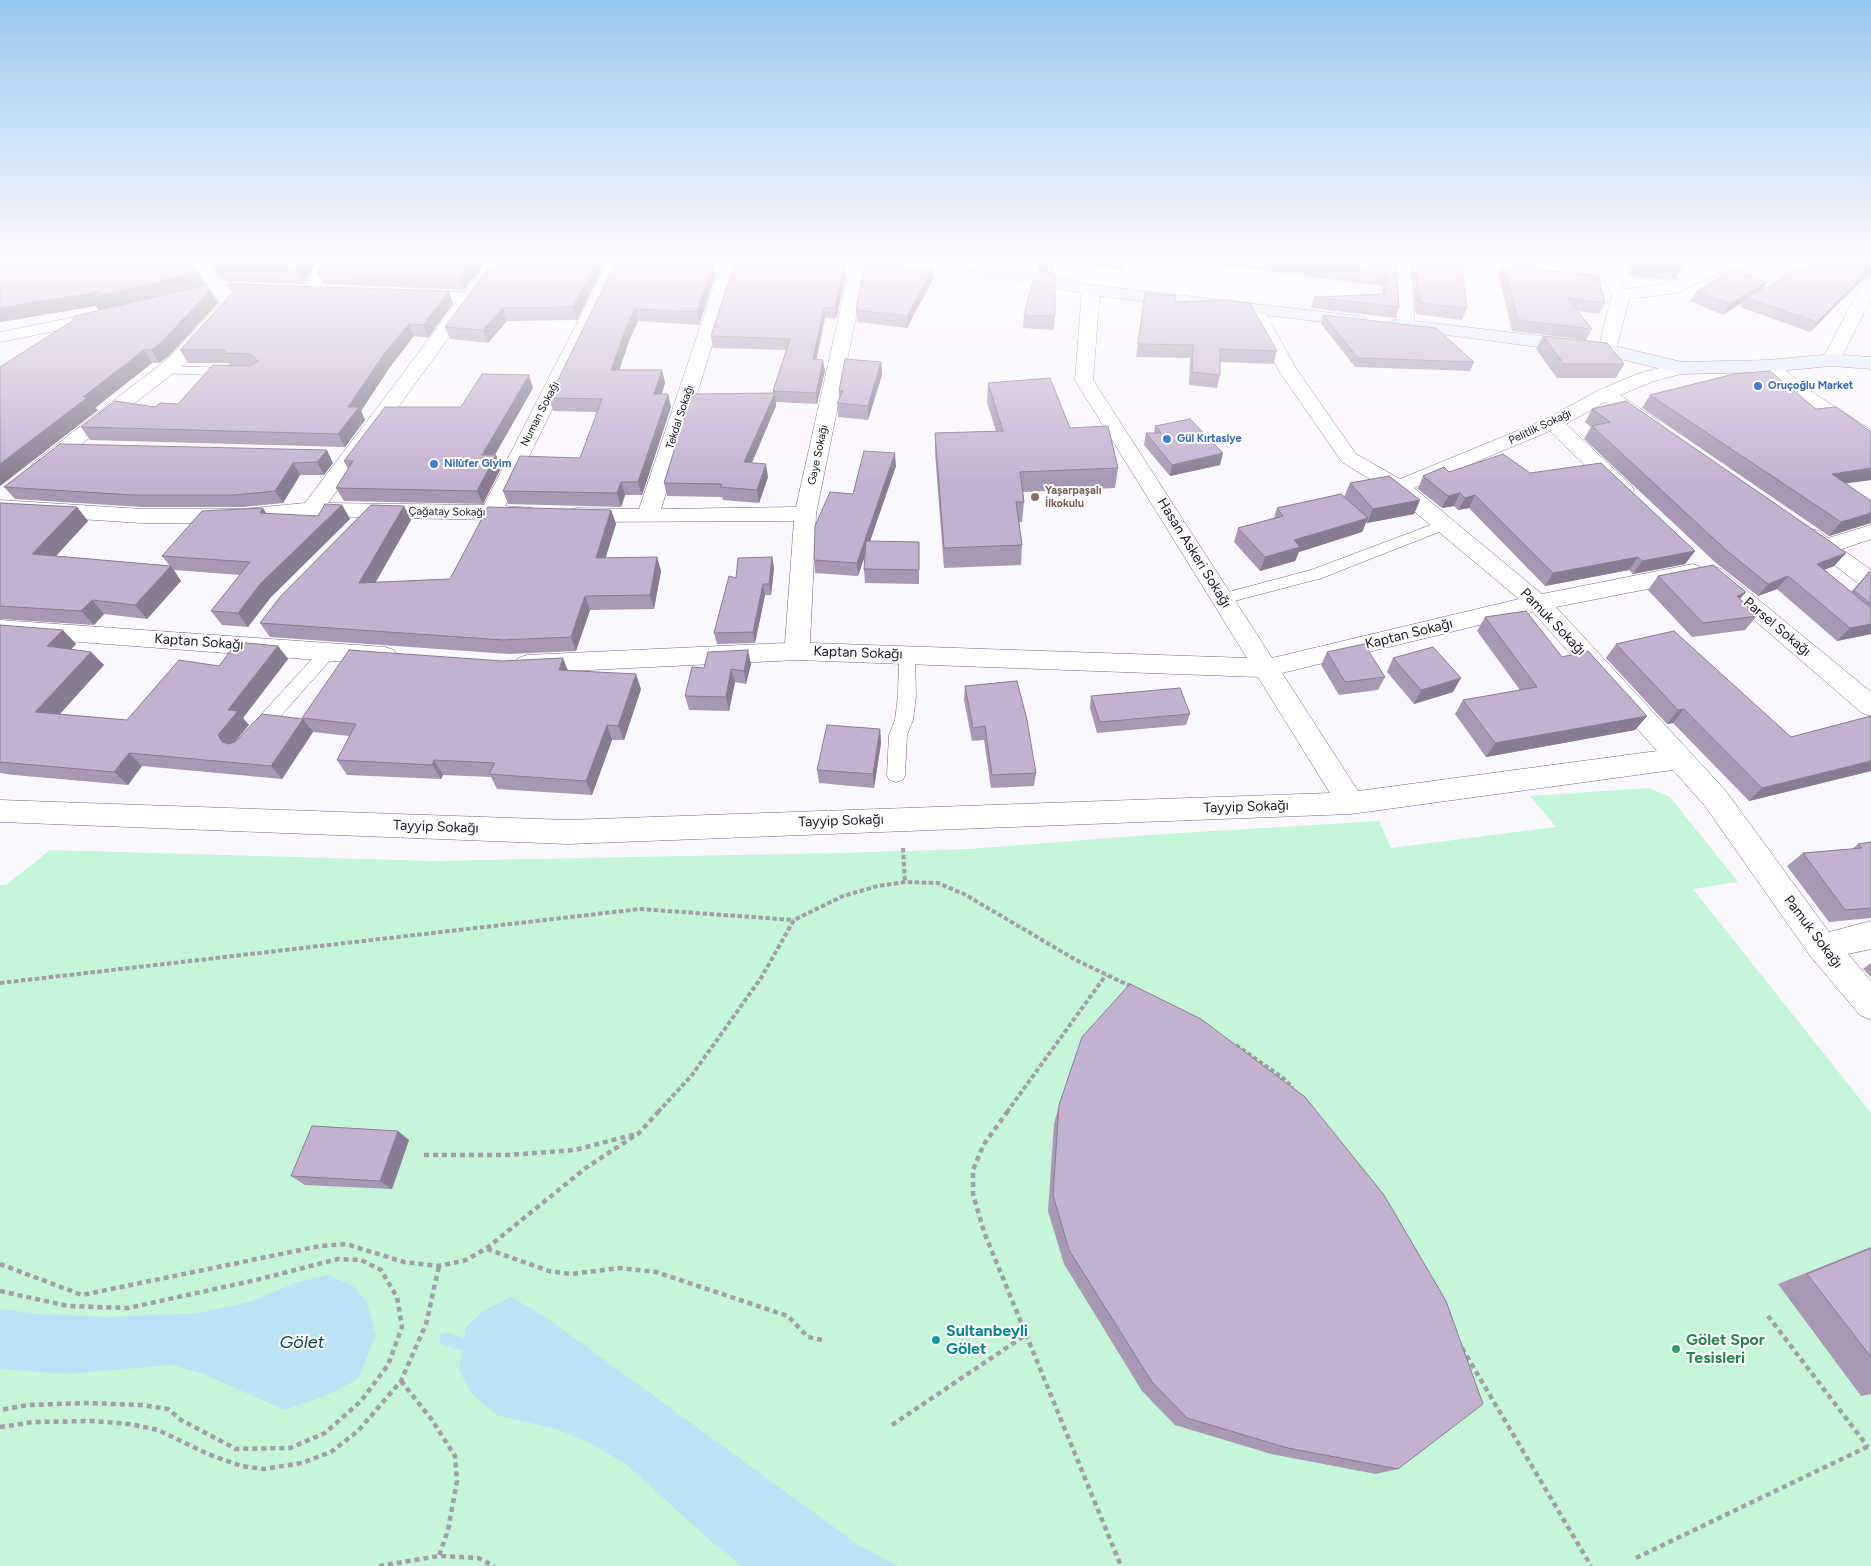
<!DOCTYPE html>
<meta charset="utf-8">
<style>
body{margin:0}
canvas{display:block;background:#fbf7fe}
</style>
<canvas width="1871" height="1566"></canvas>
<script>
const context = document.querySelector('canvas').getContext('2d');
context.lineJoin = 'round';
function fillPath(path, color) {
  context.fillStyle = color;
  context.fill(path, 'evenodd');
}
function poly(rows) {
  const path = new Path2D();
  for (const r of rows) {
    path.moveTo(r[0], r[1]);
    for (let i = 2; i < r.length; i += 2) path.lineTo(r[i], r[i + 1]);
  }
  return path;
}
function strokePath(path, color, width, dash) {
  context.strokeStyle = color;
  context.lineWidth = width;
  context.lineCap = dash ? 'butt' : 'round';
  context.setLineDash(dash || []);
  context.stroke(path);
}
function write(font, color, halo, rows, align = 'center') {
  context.font = font + ' Figtree,sans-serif';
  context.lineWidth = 4;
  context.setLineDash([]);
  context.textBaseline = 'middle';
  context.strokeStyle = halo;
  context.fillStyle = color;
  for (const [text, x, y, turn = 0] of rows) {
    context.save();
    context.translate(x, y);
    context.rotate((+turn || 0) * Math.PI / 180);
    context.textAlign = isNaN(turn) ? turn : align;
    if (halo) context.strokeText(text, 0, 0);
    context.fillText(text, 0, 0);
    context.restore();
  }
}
const green = poly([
 [1649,788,1670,797,1738,882,1693,889,1871,1113,1871,1566,0,1566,0,885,6,885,50,850,434,861,837,853,969,849,1149,835,1379,821,1391,848,1556,827,1530,796]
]);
const water = poly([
 [328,1275,353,1286,367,1302,376,1335,358,1379,325,1396,284,1410,204,1374,172,1365,68,1374,0,1369,0,1309,39,1314,110,1317,198,1313,249,1302,298,1282],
 [511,1297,544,1316,860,1546,898,1566,743,1566,713,1543,626,1464,586,1441,556,1429,497,1415,471,1393,459,1370,466,1327,483,1311]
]);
const stream = poly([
 [446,1332,480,1343,482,1348,480,1353,475,1355,441,1344,439,1339,441,1334,446,1332]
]);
const pathFar1 = poly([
 [903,848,905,882],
 [0,983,640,909,794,920],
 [1236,1045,1283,1078,1293,1088],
 [658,1112,692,1075,761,978,794,920,843,896,878,886,905,882,938,883,964,894,1076,960,1130,986],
 [1007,1112,1106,975]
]);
const path = poly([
 [1008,1111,984,1144,973,1170,973,1194,984,1232,1121,1566],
 [424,1155,508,1155,575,1150,636,1134],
 [487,1249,549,1271,571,1274,619,1268,656,1272,788,1316,808,1337,822,1340],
 [0,1264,82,1295,320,1246,346,1244,404,1262,439,1266,466,1260,487,1248,587,1167,639,1133,659,1111],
 [0,1291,68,1306,128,1308,256,1280,338,1259,361,1260,381,1270,397,1297,402,1327,388,1365,361,1401,325,1433,290,1448,236,1449,181,1420,168,1409,141,1405,87,1403,28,1405,0,1410],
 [1768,1316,1868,1447],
 [1462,1348,1591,1566],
 [401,1381,432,1420,455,1456,457,1481,448,1530,439,1556],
 [892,1425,1027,1334],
 [0,1427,34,1422,92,1421,130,1424,158,1430,208,1454,241,1466,264,1469,302,1463,331,1452,358,1431,401,1381,426,1324,439,1266],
 [1636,1558,1871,1445],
 [379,1566,439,1556,478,1558,494,1566]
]);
const lane = poly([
 [166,366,233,368,239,372,233,376,161,373,160,370,161,367,166,366],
 [1444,520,1449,522,1452,525,1449,528,1322,578,1223,604,1217,603,1215,599,1217,595,1311,570,1444,520],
 [328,646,334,648,336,652,334,656,261,738,255,740,249,738,246,733,249,728,322,648,328,646],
 [907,649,913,651,915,655,916,696,913,720,907,735,905,775,903,780,896,782,889,780,887,775,889,735,895,720,898,696,899,655,901,651,907,649]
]);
const street = poly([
 [191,262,207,262,223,283,268,285,274,286,277,290,274,294,268,295,231,294,238,303,184,365,48,470,41,472,34,470,31,466,34,462,170,357,220,303,214,295,175,304,169,303,166,299,169,295,208,286,191,262],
 [317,262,333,262,314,296,302,296,299,292,317,262],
 [488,262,504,262,328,503,484,505,608,262,624,262,505,506,532,508,535,513,532,518,491,520,312,516,243,523,142,523,0,514,0,500,142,509,243,509,305,503,457,302,414,300,408,299,405,295,408,291,465,292,488,262],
 [722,262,738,262,661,509,796,507,851,262,867,262,816,514,810,643,1247,658,1075,380,1082,290,1085,286,1091,285,1097,286,1100,290,1093,380,1272,658,1519,599,1391,492,1342,462,1279,371,1247,311,1250,307,1262,307,1297,370,1356,454,1400,479,1546,419,1599,390,1640,373,1682,362,1689,364,1691,368,1689,372,1654,381,1620,395,1657,420,1660,424,1657,428,1643,428,1605,402,1566,424,1631,485,1634,490,1631,495,1623,497,1615,495,1550,431,1414,488,1542,594,1693,564,1701,567,1704,571,1713,566,1721,569,1871,692,1871,716,1862,713,1702,575,1693,580,1556,607,1725,790,1829,932,1871,921,1871,949,1848,954,1871,981,1871,1020,1860,1015,1811,957,1705,806,1673,770,1351,814,568,844,0,822,0,800,568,820,1330,793,1258,677,797,660,527,673,518,670,515,664,518,658,527,655,785,643,794,521,577,522,569,520,566,515,569,510,577,508,639,509,722,262],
 [1533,612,1657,751,1358,791,1282,673,1533,612],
 [1394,262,1410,262,1415,325,1412,329,1406,330,1400,329,1397,325,1394,262],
 [1449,262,1506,262,1611,271,1617,272,1626,289,1666,284,1718,262,1739,262,1737,265,1676,293,1629,299,1616,350,1613,354,1607,356,1601,354,1598,350,1612,295,1605,280,1457,267,1451,265,1449,262],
 [1871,277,1871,299,1840,360,1838,364,1831,366,1824,364,1822,360,1863,282,1865,278,1871,277],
 [104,311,110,312,113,316,110,320,0,342,0,332,104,311],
 [1769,360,1776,362,1806,388,1871,430,1871,445,1864,443,1792,396,1760,366,1762,362,1769,360],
 [1871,525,1871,539,1842,549,1871,570,1871,590,1863,587,1803,541,1800,536,1803,531,1811,529,1819,531,1828,538,1871,525],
 [0,620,385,647,394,650,397,656,394,662,385,665,0,636,0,620]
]);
const secondary = poly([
 [919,262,982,262,1091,285,1359,316,1365,317,1368,321,1365,325,1359,326,1091,295,982,272,927,267,921,265,919,262],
 [1399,319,1607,344,1682,362,1769,360,1831,354,1871,357,1871,369,1831,366,1769,372,1682,374,1607,356,1393,328,1390,324,1393,320,1399,319]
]);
const wall = poly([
 [0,262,198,272,205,285,210,290,218,303,169,356,159,363,152,363,95,408,98,410,0,486,98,310,96,306,0,322],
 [209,262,315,262,302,284,224,281],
 [323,262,486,262,464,290,323,284,317,272],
 [493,262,606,262,577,320,507,321,488,343,450,339,445,327],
 [616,262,662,262,661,265,715,277,699,325,638,321,629,341,619,370,662,370,665,383,662,394,668,394,671,407,642,495,625,495,621,507,508,504,503,491,580,458,597,412,553,411,549,398],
 [836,262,836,264,846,275,836,319,825,318,816,360,825,371,817,404,776,402,776,406,752,463,768,477,759,503,723,500,722,497,667,496,664,483,773,393,773,391,786,350,713,348,711,336],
 [1039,262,1055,262,1054,275,1038,272],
 [1092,262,1124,262,1122,270,1091,267],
 [1410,262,1461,262,1467,308,1462,320,1416,314],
 [1503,262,1537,269,1605,303,1599,314,1578,311,1592,329,1586,340,1512,331,1498,272],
 [1624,262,1681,262,1676,278,1670,280,1630,276],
 [1871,262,1871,271,1810,332,1740,307,1743,302,1723,315,1690,301,1697,291,1767,282,1762,290],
 [1203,263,1203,262,1397,262,1396,262,1399,307,1395,318,1311,308,1314,297,1382,294,1383,286],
 [933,279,907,328,857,322,856,310],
 [1145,293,1175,302,1277,351,1273,364,1220,362,1220,375,1217,388,1189,385,1190,358,1136,357],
 [453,304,428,338,414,336,390,367,361,411,365,420,345,447,90,440,81,427,155,407,178,404,230,365,228,363,188,363,180,350],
 [1024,315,1055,316,1054,330,1023,328],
 [1323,315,1474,362,1470,371,1355,367,1321,324],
 [1543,336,1624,364,1616,378,1557,378,1536,349],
 [881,362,882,375,868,420,838,417,837,403,839,398,839,391],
 [988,383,1070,428,1118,468,1115,488,1023,492,1024,502,1022,522,1019,522,1022,545,1021,565,944,568,935,453,935,433,996,431,987,402],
 [533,388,495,455,501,468,483,504,344,501,336,488,348,469,344,461,461,407],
 [1650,395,1846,484,1871,501,1871,523,1829,536,1642,408],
 [1592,409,1846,553,1834,566,1824,570,1851,592,1869,572,1871,573,1871,634,1837,641,1777,589,1758,596,1716,563,1584,439,1591,427,1585,422],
 [1155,426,1220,465,1170,476,1144,445,1146,433,1154,433],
 [60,444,333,463,324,475,300,475,283,503,243,507,142,507,15,499,4,487],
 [896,466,870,541,919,556,919,584,865,583,864,569,865,555,858,576,815,573,814,560,853,494],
 [1449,472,1530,473,1695,551,1685,564,1633,574,1629,570,1545,586,1469,508,1458,510,1454,506,1442,508,1418,489,1423,476],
 [1350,483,1420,500,1414,514,1367,523,1366,522,1362,532,1299,552,1295,561,1260,571,1234,542,1238,528,1274,518,1277,508,1344,497],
 [0,503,77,507,88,521,56,556,170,566,162,556,266,514,318,516,342,505,350,519,271,597,248,627,222,625,211,611,240,575,174,570,181,581,147,619,104,614,94,625,0,619],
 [404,506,411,520,376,582,450,579,611,510,616,524,605,558,657,557,661,571,654,609,590,610,576,651,509,654,270,637,260,623],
 [772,557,774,568,771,595,765,595,755,643,717,644,714,633,736,578],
 [1658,576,1740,599,1757,616,1745,630,1692,637,1648,590],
 [1485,617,1562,657,1647,716,1635,730,1486,757,1455,714,1463,700,1520,690,1477,631],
 [0,625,76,644,71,649,91,652,104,665,60,714,127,720,219,666,278,646,288,659,243,718,249,725,234,743,303,719,302,718,568,670,641,689,624,740,612,740,592,795,497,789,491,777,443,775,441,779,347,775,337,760,349,736,313,732,282,779,142,766,128,785,14,775,0,773],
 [1616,644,1791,737,1871,716,1871,771,1749,801,1673,723,1667,724,1606,658],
 [1327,652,1385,677,1378,690,1339,695,1321,665],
 [1393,658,1453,692,1414,704,1387,672],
 [751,664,746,684,735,682,729,711,689,710,685,696,704,668],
 [965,686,1036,773,1034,786,991,788,984,740,972,741,964,700],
 [1091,696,1190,714,1186,725,1097,733,1090,708],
 [880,729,881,743,874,788,819,783,817,770],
 [1871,842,1871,918,1829,922,1787,866,1803,853,1852,849,1858,844],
 [1871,963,1871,977,1863,969],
 [1059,1105,1398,1469,1376,1474,1271,1454,1175,1425,1142,1391,1064,1264,1048,1211,1054,1124],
 [409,1140,392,1189,305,1185,291,1176],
 [1871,1247,1871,1394,1861,1396,1778,1284]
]);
const shadedWall = poly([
 [302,262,315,262,302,284,296,272],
 [472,262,486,262,464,290,460,278],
 [597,262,606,262,577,320,573,307],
 [656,262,662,262,660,270,655,263],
 [713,264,715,277,699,325,697,312],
 [845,264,846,275,836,319,835,308],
 [1683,266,1676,278,1670,280,1677,268],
 [933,267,933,279,907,328,907,316],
 [1871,268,1871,271,1810,332,1817,322],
 [198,272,205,285,99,311,96,306,0,322,0,308],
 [1767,282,1760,293,1746,298,1743,302,1723,315,1730,304],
 [210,290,218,303,169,356,159,363,151,350],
 [449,291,453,304,428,338,423,325],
 [824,307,825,318,814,371,813,359],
 [503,308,507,321,488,343,483,330],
 [635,309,638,321,629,341,615,383,611,370,626,328],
 [409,324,414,336,390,367,361,411,365,420,345,447,338,434,348,407,384,354],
 [144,350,152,363,95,408,98,410,0,486,0,464,83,397],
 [823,360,825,371,817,404,816,393],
 [881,362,882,375,868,420,868,406],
 [662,370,665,383,657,407,654,394],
 [529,375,533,388,487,468,482,455],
 [775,393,776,406,746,476,744,462],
 [668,394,671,407,642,495,638,482],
 [327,450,333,463,324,475,317,462],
 [895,453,896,466,858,576,857,563],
 [1223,453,1220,465,1170,476,1172,465],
 [496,455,501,468,483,504,477,491],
 [293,463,300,475,283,503,275,491],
 [766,464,768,477,759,503,757,490],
 [1871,468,1871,480,1821,487,1832,474],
 [621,482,625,495,621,507,617,493],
 [1460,493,1454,506,1442,508,1448,496],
 [1475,495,1469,508,1458,510,1465,498],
 [1420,500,1414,514,1367,523,1373,509],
 [342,505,350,519,271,597,248,627,238,613,261,583],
 [404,506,411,520,367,597,359,583],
 [77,507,88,521,45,568,32,554],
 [263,508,272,522,260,513],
 [611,510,616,524,601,573,596,558],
 [1871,513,1870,523,1829,536,1841,522],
 [1368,518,1362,532,1299,552,1295,561,1260,571,1265,557,1294,540],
 [1695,551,1685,564,1633,574,1642,561],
 [1846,553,1834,566,1806,577,1817,564],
 [657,557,661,571,654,609,650,595],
 [772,557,774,568,771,595,769,584],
 [1638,557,1629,570,1545,586,1553,573],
 [171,566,181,581,147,619,135,605],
 [1788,576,1777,589,1758,596,1768,584],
 [763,584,765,595,755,643,753,632],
 [1746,592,1734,606,1737,596],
 [585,596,590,610,576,651,571,637],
 [92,600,104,614,94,625,81,611],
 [1871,624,1871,634,1837,641,1850,628],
 [63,630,76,644,61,660,47,646],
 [278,646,288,659,243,718,249,725,229,748,222,742,218,735,228,710],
 [748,650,751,664,746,684,744,671],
 [91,652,104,665,49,726,35,712],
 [563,658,569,673,559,670],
 [731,669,735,682,729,711,726,697],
 [636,674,641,689,624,740,618,726],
 [1461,678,1453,692,1414,704,1421,690],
 [1684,709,1673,723,1667,724,1678,710],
 [1647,716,1635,730,1486,757,1495,743],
 [303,719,313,732,282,779,271,766],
 [607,725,612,740,592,795,586,781],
 [880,729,881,743,874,788,873,774],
 [129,753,142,766,128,785,114,772],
 [434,760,443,775,441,779,432,765],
 [1871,761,1871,771,1749,801,1762,788],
 [398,1131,409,1140,392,1189,380,1181]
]);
const building = poly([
 [0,262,190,262,198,272,90,298,99,292,0,308,0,262],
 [212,262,302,262,296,272,217,269,212,262],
 [323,262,472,262,460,278,317,272,323,262],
 [493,262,597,262,573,307,503,308,483,330,445,327,493,262],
 [616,262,656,262,655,263,658,263,658,265,713,264,697,312,635,309,626,328,611,370,662,370,654,394,668,394,638,482,621,482,617,493,503,491,520,456,580,458,602,399,549,398,616,262],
 [736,262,836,262,835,264,845,264,835,308,824,307,813,359,823,360,816,393,773,391,790,339,711,336,734,265,736,262],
 [1281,262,1396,262,1399,307,1314,297,1386,294,1386,275,1281,262],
 [1415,262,1461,262,1467,308,1420,303,1415,262],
 [1503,262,1537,265,1537,269,1598,276,1605,303,1567,298,1592,329,1518,320,1503,262],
 [1635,262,1681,262,1683,266,1677,268,1636,264,1635,262],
 [1813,262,1871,262,1871,268,1817,322,1746,298,1813,262],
 [865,264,933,267,907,316,856,310,865,264],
 [1734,269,1767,282,1730,304,1697,291,1734,269],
 [1035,272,1055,276,1055,316,1024,315,1035,272],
 [228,284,449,291,423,325,409,324,384,354,348,407,359,407,338,434,81,427,115,401,155,407,160,403,178,404,213,365,250,366,258,361,250,354,223,353,226,350,180,350,233,292,228,284],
 [206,285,210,290,161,343,151,350,144,350,83,397,88,397,0,464,0,367,72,321,75,316,206,285],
 [1145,293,1176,296,1175,302,1227,300,1250,303,1277,351,1220,349,1220,375,1192,372,1193,345,1138,344,1145,293],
 [1323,315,1436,328,1474,362,1358,358,1323,315],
 [1543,336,1607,343,1624,364,1564,364,1543,336],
 [845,359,881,362,868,406,837,403,843,391,839,391,845,359],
 [1770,371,1816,409,1836,407,1871,432,1871,468,1832,474,1871,501,1871,513,1841,522,1650,395,1734,374,1770,371],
 [482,374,529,375,482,455,496,455,477,491,336,488,353,461,344,461,385,407,461,407,482,374],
 [1050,378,1070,428,1108,426,1118,468,1020,472,1024,502,1016,502,1022,545,944,548,935,433,1003,431,988,383,1050,378],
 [775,393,744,462,766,464,757,490,720,487,722,484,664,483,692,394,775,393],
 [1626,401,1828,540,1846,553,1817,564,1871,608,1871,624,1850,628,1788,576,1768,584,1726,550,1592,426,1610,422,1592,409,1626,401],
 [1190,419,1223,453,1172,465,1146,433,1161,433,1155,426,1190,419],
 [60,444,327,450,317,462,293,463,275,491,235,495,133,495,4,487,60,444],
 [864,451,895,453,857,563,814,560,815,526,830,492,853,494,864,451],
 [1503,454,1530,473,1601,463,1695,551,1642,561,1638,557,1553,573,1475,495,1465,498,1460,493,1448,496,1423,476,1444,467,1449,472,1503,454],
 [1389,476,1420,500,1373,509,1350,483,1389,476],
 [1341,494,1368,518,1294,540,1300,547,1265,557,1238,528,1283,516,1277,508,1341,494],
 [0,503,77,507,32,554,171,566,135,605,92,600,81,611,0,606,0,503],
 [325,504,342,505,261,583,238,613,211,611,250,562,162,556,202,511,263,508,260,513,318,516,325,504],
 [371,505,404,506,359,583,450,579,488,507,611,510,596,558,657,557,650,595,585,596,571,637,503,640,260,623,280,597,371,505],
 [866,541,919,542,919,570,864,569,866,541],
 [772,557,769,584,763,584,753,632,714,633,729,576,736,578,738,558,772,557],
 [1713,565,1746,592,1737,596,1757,616,1703,623,1658,576,1713,565],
 [1869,572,1871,573,1871,604,1854,591,1869,572],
 [1526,611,1562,657,1588,651,1647,716,1495,743,1463,700,1537,687,1485,617,1526,611],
 [0,625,63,630,47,646,91,652,35,712,127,720,179,660,219,666,237,642,278,646,228,710,238,711,218,735,222,742,229,744,235,742,262,714,303,719,271,766,129,753,114,772,0,762,0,625],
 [1674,631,1791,737,1871,716,1871,761,1762,788,1684,709,1678,710,1616,644,1674,631],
 [1364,644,1385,677,1345,682,1327,652,1364,644],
 [1433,647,1461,678,1421,690,1393,658,1433,647],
 [349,650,502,661,563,658,559,670,636,674,618,726,607,725,586,781,489,774,495,763,434,760,432,765,337,760,356,724,302,718,349,650],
 [748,650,744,671,731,669,726,697,685,696,692,667,704,668,708,652,748,650],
 [1017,681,1027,720,1036,773,992,775,985,726,973,728,965,686,1017,681],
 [1180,688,1190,714,1100,722,1091,696,1180,688],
 [827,725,880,729,873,774,817,770,827,725],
 [1871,842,1871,908,1845,910,1803,853,1862,848,1858,844,1871,842],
 [1130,984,1201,1019,1305,1097,1384,1195,1446,1301,1483,1404,1398,1469,1288,1448,1187,1418,1152,1382,1069,1250,1053,1195,1059,1105,1082,1037,1130,984],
 [312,1126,398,1131,380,1181,291,1176,312,1126],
 [1871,1248,1871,1357,1807,1274,1871,1248]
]);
const markers = [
 [1758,386,5,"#3f7fe0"],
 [1167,439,5,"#3f7fe0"],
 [434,464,5,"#3f7fe0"],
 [1035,497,5,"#8d6e63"],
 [936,1340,5,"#0f9aa8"],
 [1676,1349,5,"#2e9e5b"]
];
const farShopnames = [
 ["Oruçoğlu Market",1768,386],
 ["Gül Kırtasiye",1177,439],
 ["Nilùfer Giyim",444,464]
];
const farStreetnames = [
 ["Numan Sokağı",540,414,-63],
 ["Tekdal Sokağı",680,417,-72],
 ["Pelitlik Sokağı",1540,427,-25],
 ["Gaye Sokağı",818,455,-78],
 ["Çağatay Sokağı",447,512,1]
];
const farEducationnames = [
 ["Yaşarpaşalı",1045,491],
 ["İlkokulu",1045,504]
];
const streetNames = [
 ["Hasan Askeri Sokağı",1194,553,58],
 ["Pamuk Sokağı",1553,622,46],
 ["Parsel Sokağı",1777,627,40],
 ["Kaptan Sokağı",1409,634,-14],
 ["Kaptan Sokağı",199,642,4],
 ["Kaptan Sokağı",858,653,2],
 ["Tayyip Sokağı",1246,807,-2],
 ["Tayyip Sokağı",841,821,-2],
 ["Tayyip Sokağı",436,827,2],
 ["Pamuk Sokağı",1813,932,53]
];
const nearCulturenames = [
 ["Sultanbeyli",946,1331],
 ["Gölet",946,1349]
];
const nearLeisurenames = [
 ["Gölet Spor",1686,1340],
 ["Tesisleri",1686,1358]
];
const nearWaternames = [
 ["Gölet",302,1343]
];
fillPath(green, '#c5f6d7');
fillPath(water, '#bde3f7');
fillPath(stream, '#bde3f7');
strokePath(lane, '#786682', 1);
strokePath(street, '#786682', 1);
strokePath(secondary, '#786682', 1);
strokePath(pathFar1, '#a39da6', 4, [4.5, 2.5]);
strokePath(path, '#a39da6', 4.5, [5, 4]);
fillPath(lane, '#fff');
fillPath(street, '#fff');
fillPath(secondary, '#e2e9fc');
fillPath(wall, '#a998b3');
fillPath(shadedWall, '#897c92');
fillPath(building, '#c4b1d0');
strokePath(building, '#897c92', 1);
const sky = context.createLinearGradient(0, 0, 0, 481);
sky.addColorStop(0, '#97c7ee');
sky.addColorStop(0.54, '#fdfbff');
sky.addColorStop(1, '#fdfbff00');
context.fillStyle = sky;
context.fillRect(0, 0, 1871, 481);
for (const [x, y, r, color] of markers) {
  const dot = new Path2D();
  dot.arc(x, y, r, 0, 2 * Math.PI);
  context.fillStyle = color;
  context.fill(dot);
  strokePath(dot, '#fff', 2);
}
write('bold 11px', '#366cbe', '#fff', farShopnames, 'left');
write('11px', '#1d1521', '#fff', farStreetnames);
write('bold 11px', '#785e54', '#fff', farEducationnames, 'left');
write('14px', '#1d1521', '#fff', streetNames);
write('bold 16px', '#0d838f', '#fff', nearCulturenames, 'left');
write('bold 16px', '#27864d', '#fff', nearLeisurenames, 'left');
write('italic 18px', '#0b4259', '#fff', nearWaternames);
</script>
